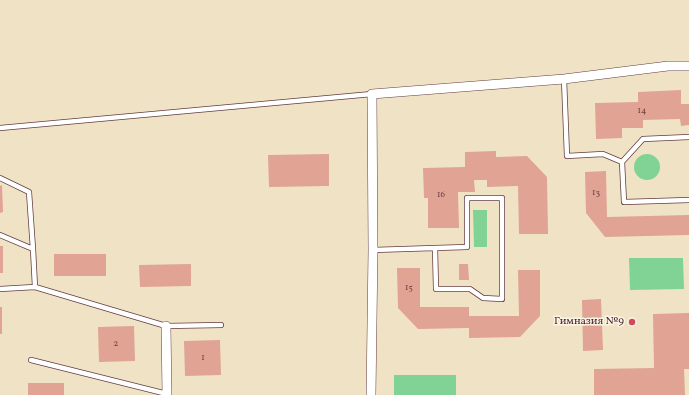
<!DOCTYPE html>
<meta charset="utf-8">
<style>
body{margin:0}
canvas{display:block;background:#f0e3c5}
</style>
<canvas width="689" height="395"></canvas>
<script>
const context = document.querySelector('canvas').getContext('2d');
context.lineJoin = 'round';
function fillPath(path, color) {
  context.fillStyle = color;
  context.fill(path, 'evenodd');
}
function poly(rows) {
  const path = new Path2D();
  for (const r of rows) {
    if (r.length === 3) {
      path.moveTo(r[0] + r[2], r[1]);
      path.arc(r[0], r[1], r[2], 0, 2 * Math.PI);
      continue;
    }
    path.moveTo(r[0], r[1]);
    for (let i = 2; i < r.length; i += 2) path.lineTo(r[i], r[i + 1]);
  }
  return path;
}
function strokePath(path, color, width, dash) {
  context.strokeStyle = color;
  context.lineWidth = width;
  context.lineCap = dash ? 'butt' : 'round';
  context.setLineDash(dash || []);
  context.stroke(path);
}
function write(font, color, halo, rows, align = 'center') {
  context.font = font + ' Vollkorn,serif';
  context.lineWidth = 3;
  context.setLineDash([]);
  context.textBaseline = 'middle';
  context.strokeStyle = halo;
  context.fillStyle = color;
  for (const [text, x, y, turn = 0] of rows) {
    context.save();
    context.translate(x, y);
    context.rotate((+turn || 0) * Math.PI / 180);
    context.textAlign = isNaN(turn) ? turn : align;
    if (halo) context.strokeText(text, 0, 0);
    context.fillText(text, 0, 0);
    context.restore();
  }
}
const green = poly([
 [647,167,13],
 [473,210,487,210,487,247,474,247],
 [629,258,683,258,684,289,630,290],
 [394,375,456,375,456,395,394,395]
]);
const building = poly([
 [681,90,681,104,689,104,689,125,681,126,680,119,643,120,643,128,622,128,622,138,596,139,595,103,638,102,638,92],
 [496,151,496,157,527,156,547,177,548,234,519,234,518,186,487,187,487,180,474,180,475,192,458,192,459,228,428,228,428,198,424,198,423,168,465,167,465,152],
 [329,154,329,186,269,187,268,155],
 [606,171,607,217,689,215,689,235,605,237,586,213,585,172],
 [2,185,3,212,0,213,0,186],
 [0,246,3,246,3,273,0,273],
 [54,254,106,254,106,276,54,276],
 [191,264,191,286,140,287,139,265],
 [459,264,468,264,469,280,459,280],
 [397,268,420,268,420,307,469,307,469,316,519,316,518,270,540,270,540,316,520,337,469,338,469,328,418,329,398,308],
 [601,299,603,350,583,351,582,300],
 [0,307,2,307,2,334,0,334],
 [689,313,689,369,684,369,685,395,594,395,594,369,654,368,653,314],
 [134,326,135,361,99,362,98,327],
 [220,340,221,375,185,376,184,341],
 [28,383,64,383,64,395,28,395]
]);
const service = poly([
 [564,79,567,156,603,154,622,162],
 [0,128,372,94],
 [689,137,643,139,622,162,624,202,689,200],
 [0,178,29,192,33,249],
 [0,235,33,249,35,287],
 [373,250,435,248,436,289,470,289,483,298,502,299,502,198,467,198,467,247,435,248],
 [0,289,35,287,166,326,221,325],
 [31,360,167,394]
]);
const minor = poly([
 [166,326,167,395],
 [371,395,373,250,372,94,564,79,668,66,689,66]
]);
const markers = [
 [632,322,4,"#d1495b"]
];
const numberNames = [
 ["14",642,111],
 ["13",596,193],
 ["16",441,195],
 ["15",409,288],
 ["2",116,344],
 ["1",203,358]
];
const poiNames = [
 ["Гимназия №9",624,322]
];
fillPath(green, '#80d394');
fillPath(building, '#e0a394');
strokePath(service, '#633c42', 6);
strokePath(minor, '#633c42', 10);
strokePath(service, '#fff', 4.5);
strokePath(minor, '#fff', 9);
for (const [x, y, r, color] of markers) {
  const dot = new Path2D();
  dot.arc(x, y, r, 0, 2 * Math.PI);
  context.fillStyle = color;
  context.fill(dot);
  strokePath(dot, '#fcf5e5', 1.5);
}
write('9px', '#704045', null, numberNames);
write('11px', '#4a1f2b', '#fcf5e5', poiNames, 'right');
</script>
